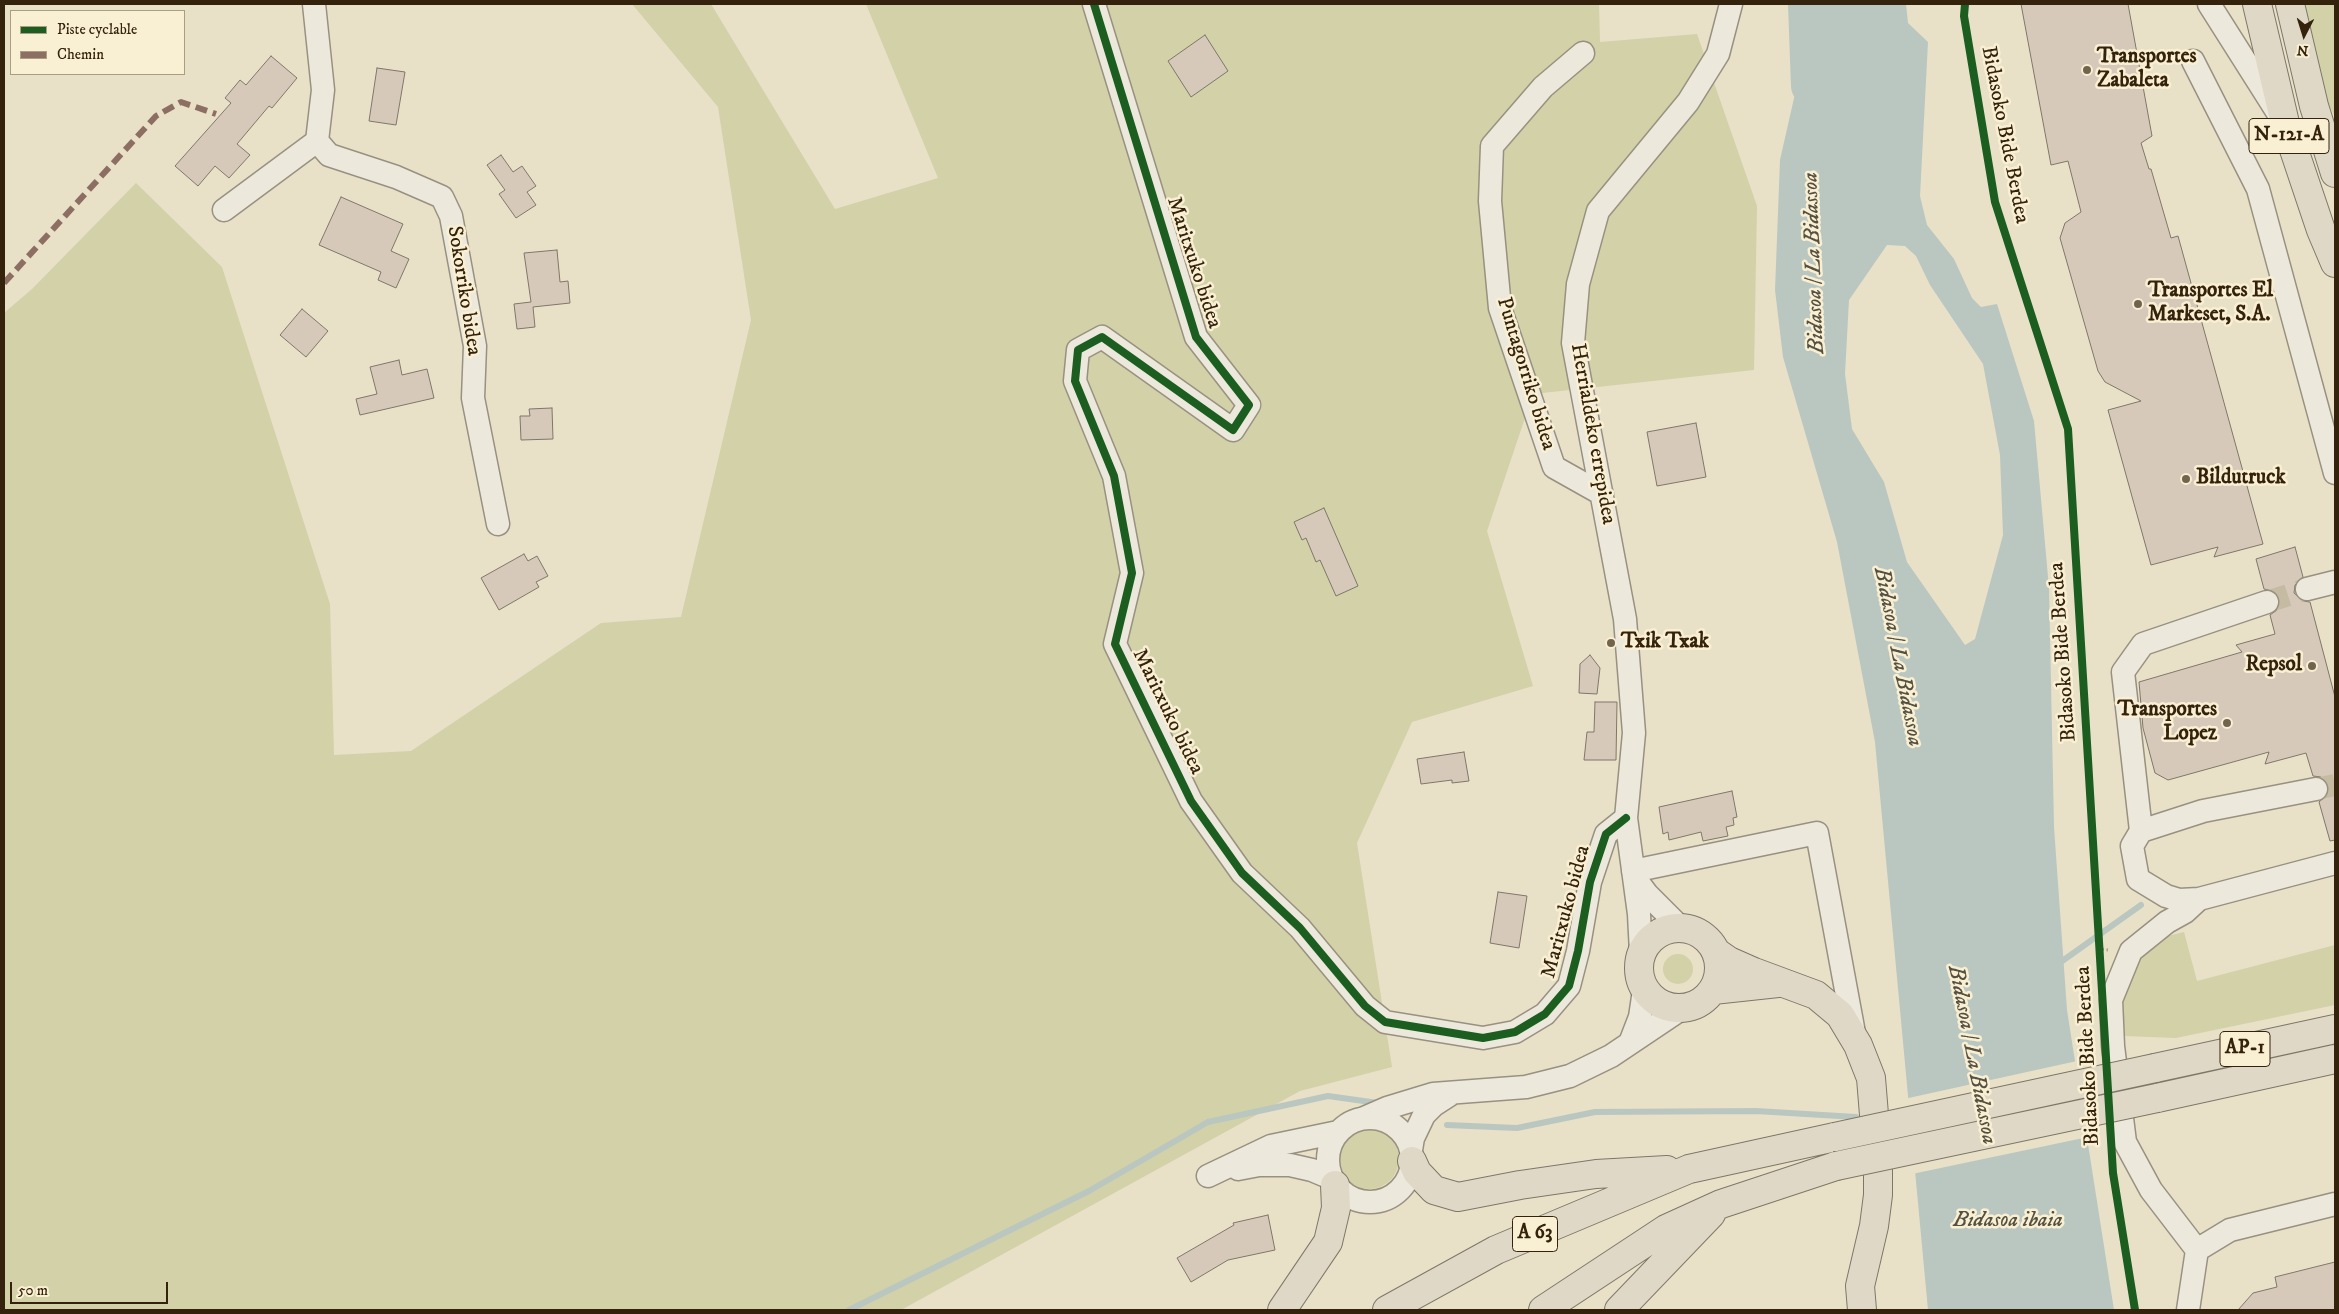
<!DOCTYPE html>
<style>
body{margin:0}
#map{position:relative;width:2339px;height:1314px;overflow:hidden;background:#e9e0c8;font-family:"IM FELL DW Pica",serif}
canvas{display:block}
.frame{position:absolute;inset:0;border:5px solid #34220c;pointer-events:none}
.legend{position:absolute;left:10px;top:10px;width:175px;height:65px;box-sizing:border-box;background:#f9efd3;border:1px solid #aa9d83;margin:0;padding:6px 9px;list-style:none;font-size:15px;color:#34220c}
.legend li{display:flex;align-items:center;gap:10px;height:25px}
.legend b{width:25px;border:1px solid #aa9d83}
.north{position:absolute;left:2279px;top:10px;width:50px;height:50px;-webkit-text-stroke:4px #f9efd3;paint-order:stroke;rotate:185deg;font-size:14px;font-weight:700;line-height:20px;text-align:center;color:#34220c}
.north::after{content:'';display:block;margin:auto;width:18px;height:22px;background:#34220c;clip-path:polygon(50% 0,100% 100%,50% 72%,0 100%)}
.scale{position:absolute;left:10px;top:1282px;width:158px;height:22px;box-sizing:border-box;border:2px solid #34220c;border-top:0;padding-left:6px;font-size:15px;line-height:18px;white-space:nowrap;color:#34220c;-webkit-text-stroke:4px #f9efd3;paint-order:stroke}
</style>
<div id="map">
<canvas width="2339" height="1314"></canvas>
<div class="frame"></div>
<ul class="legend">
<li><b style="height:6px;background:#1b5e20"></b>Piste cyclable</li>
<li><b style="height:6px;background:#8d6e63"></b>Chemin</li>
</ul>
<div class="north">N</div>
<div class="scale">50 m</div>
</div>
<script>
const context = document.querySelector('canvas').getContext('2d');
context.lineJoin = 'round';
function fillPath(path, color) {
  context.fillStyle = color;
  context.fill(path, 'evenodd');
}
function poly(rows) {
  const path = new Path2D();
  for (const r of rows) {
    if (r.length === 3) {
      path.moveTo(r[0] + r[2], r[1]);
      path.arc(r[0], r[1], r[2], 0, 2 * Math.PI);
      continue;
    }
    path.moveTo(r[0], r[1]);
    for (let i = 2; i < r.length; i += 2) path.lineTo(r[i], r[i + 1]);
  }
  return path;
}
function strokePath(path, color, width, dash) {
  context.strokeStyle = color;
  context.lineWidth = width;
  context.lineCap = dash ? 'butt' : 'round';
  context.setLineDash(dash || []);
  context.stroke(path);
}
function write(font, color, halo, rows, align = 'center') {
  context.font = font + ' "IM FELL DW Pica",serif';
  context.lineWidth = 5;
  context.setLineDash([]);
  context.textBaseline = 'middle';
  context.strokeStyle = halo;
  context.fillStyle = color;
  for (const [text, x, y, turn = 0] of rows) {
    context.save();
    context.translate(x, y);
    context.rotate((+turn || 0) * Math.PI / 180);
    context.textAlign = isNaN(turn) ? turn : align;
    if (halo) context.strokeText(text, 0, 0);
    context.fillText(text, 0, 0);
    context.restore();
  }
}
const green = poly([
 [632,4,711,4,835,209,938,178,866,4,1599,4,1600,42,1697,34,1757,206,1754,370,1533,394,1487,531,1533,686,1412,722,1357,843,1392,1067,1300,1091,901,1310,4,1310,4,313,32,289,136,183,222,267,330,604,334,755,411,751,601,623,681,617,751,320,718,107],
 [2304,4,2335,4,2335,117,2324,96],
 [2184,932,2197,981,2335,945,2335,1005,2176,1038,2124,1036,2121,1013,2124,988,2142,950,2164,937],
 [1678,969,15],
 [1369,1159,30]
]);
const water = poly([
 [1801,4,1906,4,1908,23,1928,42,1920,196,1927,225,1954,259,1972,298,1981,307,1997,304,2034,421,2049,588,2054,827,2067,1010,2114,1310,1928,1310,1875,742,1837,542,1783,357,1775,290,1780,160,1809,32],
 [1887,245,1905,246,1916,256,1930,285,1983,364,2000,455,2003,535,1975,639,1965,645,1907,562,1884,482,1852,429,1845,374,1849,300]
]);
const pier = poly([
 [2077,1061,2088,1137,1912,1174,1904,1099]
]);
const stream = poly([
 [2058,964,2141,905],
 [1447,1125,1517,1128,1595,1112,1756,1111,1856,1117],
 [849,1310,1089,1191,1208,1122,1328,1096,1378,1103]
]);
const river = poly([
 [1807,4,1810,86]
]);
const building = poly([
 [2021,4,2128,4,2152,136,2141,143,2149,169,2151,169,2171,238,2178,236,2263,544,2214,557,2218,547,2151,565,2108,410,2141,401,2105,382,2098,371,2060,238,2065,223,2081,212,2068,161,2051,165,2021,4],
 [1205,35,1228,71,1191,97,1168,61,1205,35],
 [271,56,297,78,272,108,269,106,237,144,250,155,229,178,215,166,198,186,175,166,231,103,225,98,240,80,246,85,271,56],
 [377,68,405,72,396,125,369,121,377,68],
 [501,155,513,172,522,166,536,186,527,192,536,205,516,218,499,194,505,190,487,165,501,155],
 [341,197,403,224,391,251,409,259,396,288,378,280,381,272,319,245,341,197],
 [557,250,560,282,568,281,570,303,533,307,535,327,517,329,514,304,531,302,524,253,557,250],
 [302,309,328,331,306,357,280,335,302,309],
 [399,360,402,375,427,369,434,398,360,415,356,399,377,394,370,367,399,360],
 [552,408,553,439,521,440,520,416,530,416,529,409,552,408],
 [1696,423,1706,477,1657,486,1647,432,1696,423],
 [1324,508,1358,586,1336,596,1320,560,1316,562,1306,538,1302,540,1294,522,1324,508],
 [2295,547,2303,577,2295,585,2294,593,2303,601,2310,602,2335,697,2335,840,2330,841,2319,802,2328,794,2329,786,2321,777,2313,776,2306,753,2265,764,2269,752,2168,780,2155,773,2143,728,2139,682,2242,652,2236,645,2275,634,2270,615,2277,610,2280,598,2275,592,2264,589,2256,559,2295,547],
 [524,554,528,561,537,556,548,576,536,582,539,587,499,610,481,578,524,554],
 [1590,655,1600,668,1597,694,1579,693,1580,664,1590,655],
 [1595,702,1617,702,1616,760,1584,760,1587,732,1594,732,1595,702],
 [1464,752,1469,781,1452,783,1452,780,1421,784,1417,759,1464,752],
 [1732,791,1737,817,1733,818,1734,825,1726,827,1728,836,1703,841,1701,832,1669,840,1668,832,1663,834,1659,807,1732,791],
 [1498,892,1527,896,1519,948,1490,943,1498,892],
 [1268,1215,1275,1250,1228,1260,1191,1282,1177,1258,1234,1225,1233,1223,1268,1215],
 [2335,1262,2335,1310,2238,1310,2253,1293,2277,1287,2275,1277,2335,1262]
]);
const minorTunnel = poly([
 [2267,602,2307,589],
 [2316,789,2335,785]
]);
const path = poly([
 [2100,949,2108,950]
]);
const minor = poly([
 [314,4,323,90,317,141],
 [1094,4,1196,337,1249,405,1233,430,1102,337,1078,350,1075,381,1114,476,1132,573,1115,644,1191,801,1242,873,1300,928,1365,1006,1385,1022,1483,1038,1515,1032,1545,1014,1569,986,1578,951,1590,882,1606,834,1626,818],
 [2209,4,2278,113],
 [1583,53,1543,87,1492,146,1490,201,1500,308,1554,467,1602,494],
 [2193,61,2258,189,2335,473],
 [317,141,329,155,396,177,442,197,451,216,475,346,473,398,498,524],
 [224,210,317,141],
 [2307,589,2335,582],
 [2267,602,2143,644,2123,672,2141,831,2132,846,2138,879,2166,896,2179,900,2199,899,2335,863],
 [2141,831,2203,811,2316,789],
 [1633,871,1817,833,1854,1033],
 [1635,878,1647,894,1681,928],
 [1641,953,1639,914,1626,818,1634,733,1625,619,1573,343,1578,284,1598,211,1688,102,1718,54,1731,4],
 [1630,1043,1640,1017,1644,990],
 [1370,1160,42],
 [1364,1118,1387,1108,1433,1094,1526,1087,1570,1076,1611,1056,1681,1009],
 [1411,1150,1413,1138,1424,1115,1434,1105,1451,1094],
 [1238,1169,1259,1165,1290,1165,1312,1170,1331,1178],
 [1208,1176,1271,1146,1338,1132],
 [2197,1250,2151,1190,2125,1142,2113,1046,2111,1000,2131,951,2167,922,2185,912,2199,899],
 [2188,1310,2197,1250,2230,1230,2335,1204]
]);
const major = poly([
 [1679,968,40],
 [1716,952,1729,961,1754,972,1816,995,1840,1015,1858,1045,1871,1078,1878,1164,1878,1195,1874,1226,1860,1286,1862,1310],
 [1713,990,1778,983]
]);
const highway = poly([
 [2257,4,2285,123,2321,230,2335,263],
 [2290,4,2314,106,2335,173],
 [2155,1068,2335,1029],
 [2157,1098,2335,1059],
 [1412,1161,1417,1172,1434,1190,1458,1197,1520,1185,1596,1174,1667,1170],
 [1282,1310,1328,1242,1336,1208,1335,1185],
 [1387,1310,1496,1250,1689,1169,1835,1137],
 [1543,1310,1666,1229,1721,1204,1836,1166],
 [1619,1310,1711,1214]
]);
const highwayBridge = poly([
 [1835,1137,2155,1068],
 [1836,1166,2157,1098]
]);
const quiet = poly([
 [4,283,156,116,181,102,216,114]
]);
const cycleway = poly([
 [1094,4,1196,337,1249,405,1233,430,1102,337,1078,350,1075,381,1114,476,1132,573,1115,644,1191,801,1242,873,1300,928,1365,1006,1385,1022,1483,1038,1515,1032,1545,1014,1569,986,1578,951,1590,882,1606,834,1626,818],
 [1965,4,1964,16,1995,202,2068,429,2113,1173,2135,1310]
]);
const markers = [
 [2087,70,5,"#73644e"],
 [2138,304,5,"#73644e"],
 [2186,479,5,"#73644e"],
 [1611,643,5,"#73644e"],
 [2312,666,5,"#73644e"],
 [2227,723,5,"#73644e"]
];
const shields = [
 [2289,136,80],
 [2245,1049,50],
 [1535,1234,45]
];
const shieldNames = [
 ["N-121-A",2289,136],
 ["AP-1",2245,1049],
 ["A 63",1535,1234]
];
const poiNames = [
 ["Transportes",2097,58],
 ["Zabaleta",2097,82],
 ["Transportes El",2148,292],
 ["Markeset, S.A.",2148,316],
 ["Bildutruck",2196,479],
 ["Txik Txak",1621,643],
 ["Repsol",2302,666,"right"],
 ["Transportes",2217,711,"right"],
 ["Lopez",2217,735,"right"]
];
const streetNames = [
 ["Bidasoko Bide Berdea",2004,135,79],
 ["Maritxuko bidea",1193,263,72],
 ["Sokorriko bidea",463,291,81],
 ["Puntagorriko bidea",1525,374,73],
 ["Herrialdeko errepidea",1592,434,80],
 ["Bidasoko Bide Berdea",2064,652,-94],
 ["Maritxuko bidea",1167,712,64],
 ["Maritxuko bidea",1567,912,-75],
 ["Bidasoko Bide Berdea",2089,1056,-93]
];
const waterNames = [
 ["Bidasoa / La Bidassoa",1815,263,-92],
 ["Bidasoa / La Bidassoa",1897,657,79],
 ["Bidasoa / La Bidassoa",1971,1055,79],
 ["Bidasoa ibaia",2008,1221]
];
fillPath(green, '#d2d1a8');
fillPath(water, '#b9c7c0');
fillPath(pier, '#e9e0c8');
strokePath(stream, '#b9c7c0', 6);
strokePath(river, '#b9c7c0', 38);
fillPath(building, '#d7c9ba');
strokePath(building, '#7e7768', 1);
strokePath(minorTunnel, '#c5baa2', 22, [22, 11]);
strokePath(minor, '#989180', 25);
strokePath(major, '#7e7768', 30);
strokePath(highway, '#7e7768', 30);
strokePath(path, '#a8a498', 3, [4, 2.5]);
strokePath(minor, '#ece8dc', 22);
strokePath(major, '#e0d8c6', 28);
strokePath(highway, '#e0d8c6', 28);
strokePath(highwayBridge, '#7e7768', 30, []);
strokePath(highwayBridge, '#e0d8c6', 28);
strokePath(quiet, '#8d6e63', 6, [12, 6]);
strokePath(cycleway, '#1b5e20', 8);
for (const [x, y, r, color] of markers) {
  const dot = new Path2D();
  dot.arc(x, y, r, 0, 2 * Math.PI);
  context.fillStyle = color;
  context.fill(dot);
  strokePath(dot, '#f9efd3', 2);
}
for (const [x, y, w] of shields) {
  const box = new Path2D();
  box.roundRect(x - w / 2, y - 17.5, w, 35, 4);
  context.fillStyle = '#f9efd3';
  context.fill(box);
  strokePath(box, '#34220c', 1);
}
write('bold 20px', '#34220c', null, shieldNames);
write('bold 21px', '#34220c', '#f9efd3', poiNames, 'left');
write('21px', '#34220c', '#f9efd3', streetNames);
write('italic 22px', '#565041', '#f9efd3', waterNames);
</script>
